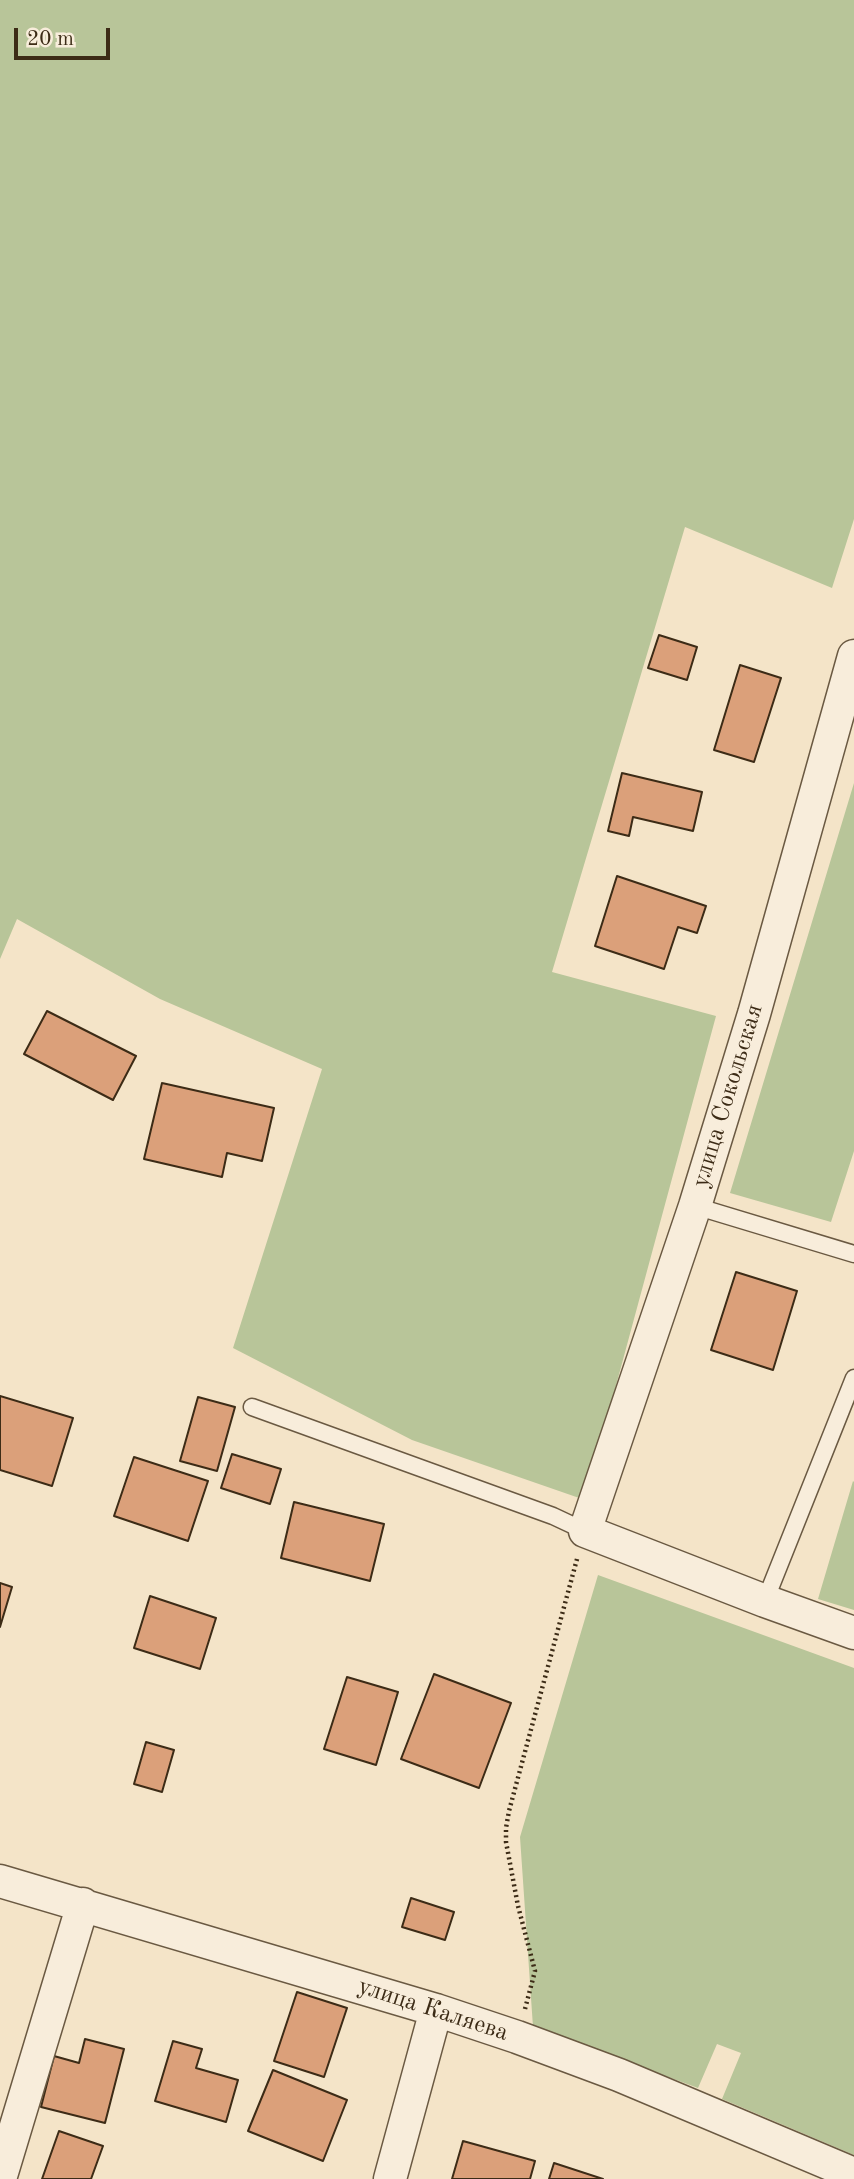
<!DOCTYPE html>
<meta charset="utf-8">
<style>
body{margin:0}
#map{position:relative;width:854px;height:2179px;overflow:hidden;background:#f4e4c8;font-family:"Old Standard TT",serif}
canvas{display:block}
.scale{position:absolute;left:14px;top:28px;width:96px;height:32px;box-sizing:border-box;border:4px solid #3c2b16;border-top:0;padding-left:9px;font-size:21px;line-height:24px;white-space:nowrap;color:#3c2b16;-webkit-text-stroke:5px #f8eddb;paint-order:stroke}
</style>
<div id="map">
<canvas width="854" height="2179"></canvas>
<div class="scale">20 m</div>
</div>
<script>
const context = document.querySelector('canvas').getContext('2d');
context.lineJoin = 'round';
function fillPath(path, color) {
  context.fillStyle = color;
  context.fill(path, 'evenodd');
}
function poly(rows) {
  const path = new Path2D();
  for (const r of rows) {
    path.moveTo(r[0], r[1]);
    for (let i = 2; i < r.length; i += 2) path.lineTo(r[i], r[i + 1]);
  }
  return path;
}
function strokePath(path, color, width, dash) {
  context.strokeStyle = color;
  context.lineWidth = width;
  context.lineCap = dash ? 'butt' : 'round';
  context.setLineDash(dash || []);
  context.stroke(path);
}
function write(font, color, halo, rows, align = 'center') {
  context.font = font + ' "Old Standard TT",serif';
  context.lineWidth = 5;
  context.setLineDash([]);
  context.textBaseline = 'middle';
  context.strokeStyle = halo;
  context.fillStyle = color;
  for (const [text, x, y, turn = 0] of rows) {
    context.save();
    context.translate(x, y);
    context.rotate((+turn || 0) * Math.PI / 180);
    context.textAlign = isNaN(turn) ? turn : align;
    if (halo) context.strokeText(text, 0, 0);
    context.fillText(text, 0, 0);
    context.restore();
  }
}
const green = poly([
 [0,0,854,0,854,519,832,588,685,527,552,972,716,1016,585,1500,412,1440,233,1348,322,1069,160,999,17,919,0,959],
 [854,783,854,1151,831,1222,730,1193],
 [853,1481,854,1482,854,1610,818,1599],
 [598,1575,854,1668,854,2155,722,2099,741,2053,717,2044,698,2088,533,2027,520,1837]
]);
const building = poly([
 [659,635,697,647,687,680,648,668,659,635],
 [740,665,781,678,754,762,714,750,740,665],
 [622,773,702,792,693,831,633,817,629,836,608,831,622,773],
 [617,876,706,906,697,933,678,927,664,969,595,946,617,876],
 [47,1011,136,1056,113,1100,24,1054,47,1011],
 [162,1083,274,1108,262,1161,227,1153,222,1177,144,1159,162,1083],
 [736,1272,797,1291,773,1370,711,1350,736,1272],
 [0,1396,73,1418,52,1486,0,1470,0,1396],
 [198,1397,235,1407,217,1471,180,1461,198,1397],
 [232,1454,281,1469,270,1504,221,1488,232,1454],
 [134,1457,208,1481,188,1541,114,1516,134,1457],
 [294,1502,384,1524,370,1581,281,1558,294,1502],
 [0,1583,12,1587,0,1627,0,1583],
 [150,1596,216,1618,200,1669,134,1648,150,1596],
 [434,1674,511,1703,479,1788,401,1759,434,1674],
 [347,1677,398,1692,376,1765,324,1749,347,1677],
 [146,1742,174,1750,162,1792,134,1784,146,1742],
 [411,1898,454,1912,445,1940,402,1927,411,1898],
 [297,1992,347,2008,324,2077,274,2061,297,1992],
 [85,2039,124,2049,105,2123,41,2107,54,2056,79,2063,85,2039],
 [173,2041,202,2049,196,2068,238,2080,226,2122,155,2101,173,2041],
 [273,2070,347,2100,323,2161,248,2131,273,2070],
 [59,2131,103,2146,91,2179,42,2179,59,2131],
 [463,2141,535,2161,530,2179,452,2179,463,2141],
 [554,2163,603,2179,549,2179,554,2163]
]);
const path = poly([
 [525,2009,535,1971,518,1906,506,1842,506,1828,509,1811,577,1559]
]);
const lane = poly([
 [695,1206,854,1254],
 [252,1407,553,1516,585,1531],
 [765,1601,854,1378]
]);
const street = poly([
 [854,656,754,1014,695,1206,585,1531,765,1601,854,1633],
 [0,1881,436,2010,517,2037,619,2075,854,2174],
 [0,2179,83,1904],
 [390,2179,436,2010]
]);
const streetNames = [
 ["улица Сокольская",728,1096,-73],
 ["улица Каляева",433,2010,18]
];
fillPath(green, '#b8c599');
fillPath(building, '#dba07a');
strokePath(building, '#3c2b16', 2);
strokePath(lane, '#6a5942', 19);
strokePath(street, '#6a5942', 35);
strokePath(path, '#3c2b16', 4.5, [2, 3.5]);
strokePath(lane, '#f8eddb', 16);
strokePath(street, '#f8eddb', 32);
write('24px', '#3c2b16', '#f8eddb', streetNames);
</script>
